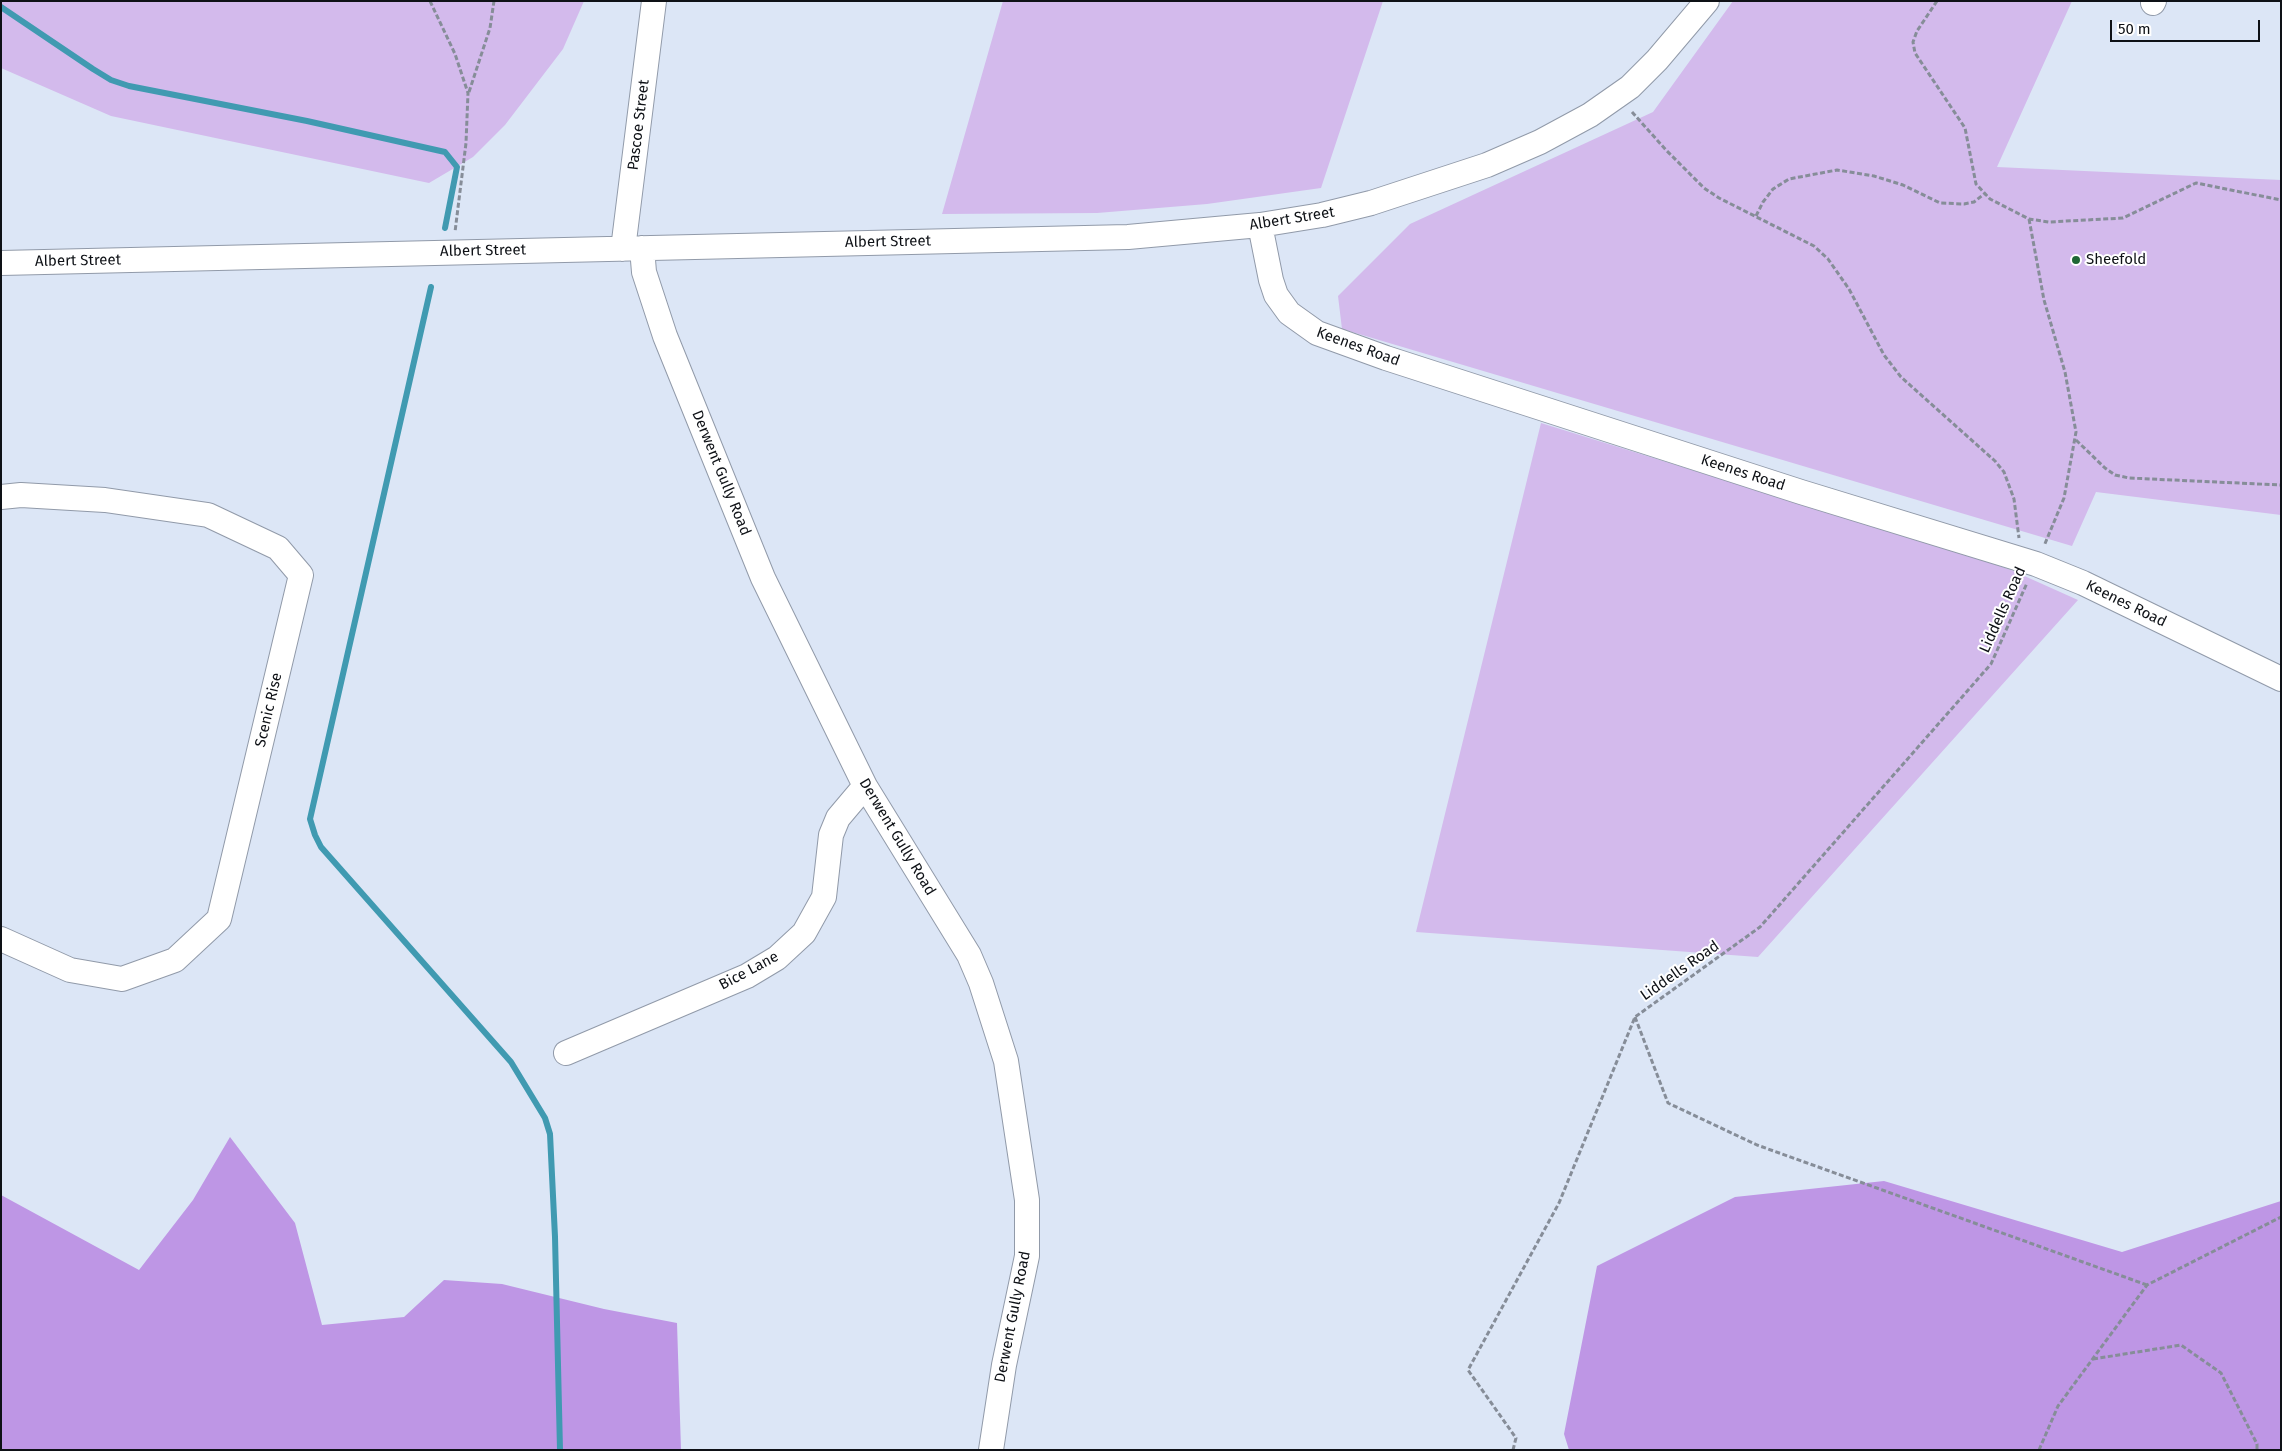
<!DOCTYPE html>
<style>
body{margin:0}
#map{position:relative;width:2282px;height:1451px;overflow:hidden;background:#dce6f6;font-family:"Fira Sans",sans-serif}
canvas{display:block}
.frame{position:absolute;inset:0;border:2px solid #0e1116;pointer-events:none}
.scale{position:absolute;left:2110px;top:20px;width:150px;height:22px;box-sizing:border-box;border:2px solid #0e1116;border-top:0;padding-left:6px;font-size:15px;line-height:18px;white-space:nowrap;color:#0e1116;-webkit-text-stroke:4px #fff;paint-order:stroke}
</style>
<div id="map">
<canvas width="2282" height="1451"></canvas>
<div class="frame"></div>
<div class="scale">50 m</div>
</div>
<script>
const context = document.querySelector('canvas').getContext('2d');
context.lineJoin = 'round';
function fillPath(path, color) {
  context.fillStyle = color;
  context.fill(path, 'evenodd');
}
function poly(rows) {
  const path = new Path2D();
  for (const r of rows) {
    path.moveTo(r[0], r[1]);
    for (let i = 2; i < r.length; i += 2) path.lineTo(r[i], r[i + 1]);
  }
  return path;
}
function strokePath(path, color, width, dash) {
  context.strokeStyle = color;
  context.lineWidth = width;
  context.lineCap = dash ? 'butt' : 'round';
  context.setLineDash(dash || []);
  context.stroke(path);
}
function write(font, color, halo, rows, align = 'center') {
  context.font = font + ' "Fira Sans",sans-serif';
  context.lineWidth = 4;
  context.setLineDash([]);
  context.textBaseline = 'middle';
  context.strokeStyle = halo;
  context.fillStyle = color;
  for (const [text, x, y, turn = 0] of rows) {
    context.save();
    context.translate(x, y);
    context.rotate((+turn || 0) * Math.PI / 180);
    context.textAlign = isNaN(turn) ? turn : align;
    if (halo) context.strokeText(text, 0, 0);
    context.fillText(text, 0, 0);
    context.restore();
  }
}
const green = poly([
 [1,1,584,1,563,49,505,125,473,157,429,183,111,116,1,68],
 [1003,1,1383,1,1321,188,1207,204,1097,213,942,214],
 [1733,1,2072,1,1997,167,2281,180,2281,515,2096,492,2072,546,1342,329,1338,296,1410,224,1653,112],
 [1541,423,1988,562,2011,570,2078,600,1758,957,1416,932]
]);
const forest = poly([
 [230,1137,295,1223,322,1325,404,1317,444,1280,502,1284,604,1309,677,1323,681,1450,1,1450,1,1195,139,1270,193,1200],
 [1884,1181,2122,1252,2281,1201,2281,1450,1569,1450,1564,1434,1597,1266,1735,1197]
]);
const stream = poly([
 [1,7,93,69,111,80,129,86,307,121,445,152,457,167,445,228],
 [431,287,310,819,315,835,321,847,511,1062,545,1118,550,1134,555,1237,560,1450]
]);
const path = poly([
 [430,1,455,54,468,93,466,143,455,232],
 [1937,1,1917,31,1913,42,1915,53,1965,128,1976,184,1990,199,2029,219,2049,222,2123,218,2196,183,2281,200],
 [469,92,490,28,494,1],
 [1632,112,1666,150,1704,188,1719,198,1814,246,1828,259,1849,289,1884,355,1901,377,1995,461,2004,472,2014,499,2019,538],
 [1756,216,1763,202,1773,189,1789,179,1837,170,1874,176,1903,185,1940,203,1964,204,1974,202,1984,194],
 [2029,219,2044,300,2065,372,2076,432,2064,498,2044,546],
 [2076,440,2105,468,2115,475,2129,478,2281,485],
 [1635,1017,1668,1103,1757,1145,2147,1285],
 [2093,1359,2181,1345,2221,1373,2257,1444,2257,1450],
 [1513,1450,1516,1438,1468,1370,1559,1203,1635,1017,1760,927,1991,664,2027,583],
 [2039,1450,2058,1406,2147,1285,2281,1217]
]);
const minor = poly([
 [2153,3,2154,1],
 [1260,225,1271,280,1276,295,1289,313,1317,333,1386,358,1801,492,2036,564,2083,583,2281,679],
 [642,248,644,272,665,336,763,578,865,786,969,955,981,983,1006,1061,1027,1200,1027,1256,1004,1365,991,1450],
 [623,249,654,1],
 [1,263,1128,237,1260,225,1322,215,1371,203,1487,165,1540,142,1590,115,1630,87,1657,60,1707,1],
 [1,497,21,495,105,500,208,515,278,548,301,575,219,919,175,960,122,979,70,970,1,939],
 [566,1053,747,976,777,958,804,933,824,897,831,835,838,818,865,786]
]);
const markers = [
 [2076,260,5,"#1e6734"]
];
const streetNames = [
 ["Pascoe Street",639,125,-83],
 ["Albert Street",1292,219,-9],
 ["Albert Street",888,242,-1],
 ["Albert Street",483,251,-1],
 ["Albert Street",78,261,-1],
 ["Keenes Road",1358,347,20],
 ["Derwent Gully Road",721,473,68],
 ["Keenes Road",1743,473,18],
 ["Keenes Road",2126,604,26],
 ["Liddells Road",2003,610,-66],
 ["Scenic Rise",269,710,-77],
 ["Derwent Gully Road",897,837,59],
 ["Bice Lane",749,971,-28],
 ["Liddells Road",1680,971,-35],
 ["Derwent Gully Road",1013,1317,-79]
];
const poiNames = [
 ["Sheefold",2086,260]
];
fillPath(green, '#d3baec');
fillPath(forest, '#be96e5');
strokePath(stream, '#409ab1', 6);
strokePath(minor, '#919aa9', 26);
strokePath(path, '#868d98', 3, [5, 2.5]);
strokePath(minor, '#fff', 24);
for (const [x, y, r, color] of markers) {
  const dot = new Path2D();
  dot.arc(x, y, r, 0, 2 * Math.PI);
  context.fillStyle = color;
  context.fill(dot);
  strokePath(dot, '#fff', 2);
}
write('15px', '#0e1116', '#fff', streetNames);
write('15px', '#0e1116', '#fff', poiNames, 'left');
</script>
